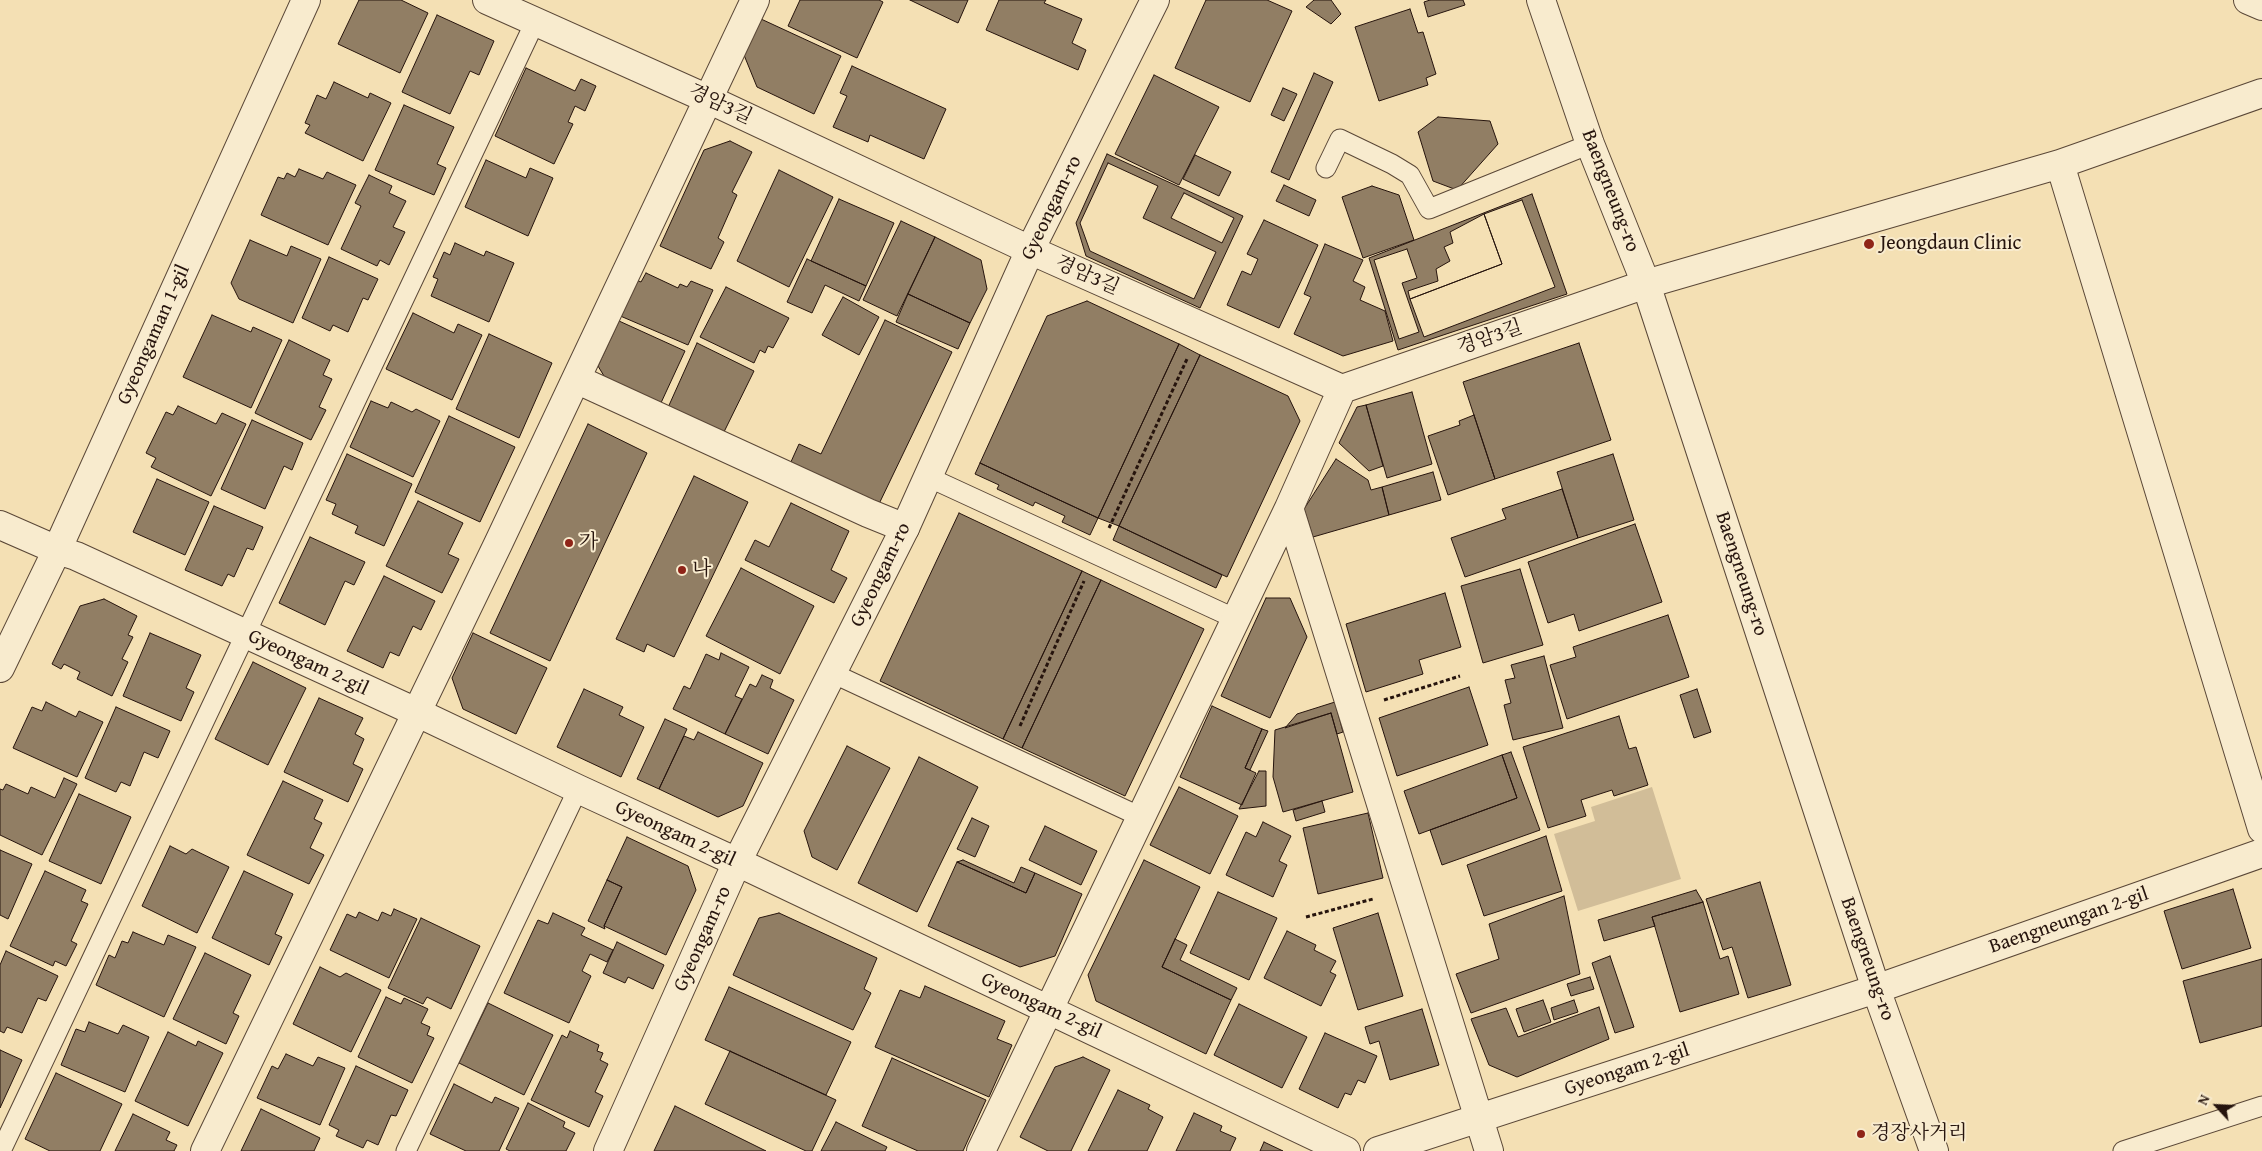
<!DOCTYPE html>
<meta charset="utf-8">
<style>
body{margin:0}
#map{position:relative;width:2262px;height:1151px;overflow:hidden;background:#f4e0b4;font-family:"Gentium Book Plus",serif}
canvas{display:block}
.north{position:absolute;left:2192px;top:1081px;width:50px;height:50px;-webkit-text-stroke:4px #f8ebce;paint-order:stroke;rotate:295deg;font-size:14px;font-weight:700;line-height:20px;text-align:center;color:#26140d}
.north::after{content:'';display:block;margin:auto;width:18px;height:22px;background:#26140d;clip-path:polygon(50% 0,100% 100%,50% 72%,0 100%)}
</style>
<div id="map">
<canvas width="2262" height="1151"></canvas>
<div class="north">N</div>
</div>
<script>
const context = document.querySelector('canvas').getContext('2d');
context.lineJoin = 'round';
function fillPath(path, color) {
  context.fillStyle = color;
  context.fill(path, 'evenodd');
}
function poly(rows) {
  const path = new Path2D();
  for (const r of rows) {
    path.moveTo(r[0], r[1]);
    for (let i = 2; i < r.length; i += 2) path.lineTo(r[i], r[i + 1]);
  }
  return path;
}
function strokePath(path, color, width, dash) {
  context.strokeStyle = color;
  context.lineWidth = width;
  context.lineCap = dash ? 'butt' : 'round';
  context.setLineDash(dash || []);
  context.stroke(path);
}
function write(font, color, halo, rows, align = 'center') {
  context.font = font + ' "Gentium Book Plus","Noto Serif KR",serif';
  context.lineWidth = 4;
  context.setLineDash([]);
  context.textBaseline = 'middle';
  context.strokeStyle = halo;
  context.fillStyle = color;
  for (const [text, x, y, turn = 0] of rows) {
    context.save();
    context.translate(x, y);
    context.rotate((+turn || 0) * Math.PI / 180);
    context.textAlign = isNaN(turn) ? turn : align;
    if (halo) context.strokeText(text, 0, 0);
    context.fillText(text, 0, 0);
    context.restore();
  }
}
const green = poly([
 [1652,787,1681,879,1578,911,1554,834,1595,821,1591,807]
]);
const building = poly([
 [359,0,401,0,428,13,400,73,338,44,359,0],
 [800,0,879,0,883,2,857,58,788,26,800,0],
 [910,0,968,0,958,23,910,0],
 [999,0,1046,0,1044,3,1082,19,1072,43,1086,50,1078,70,986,30,999,0],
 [1206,0,1267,0,1292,11,1250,102,1175,68,1206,0],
 [1314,0,1331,0,1341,14,1331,24,1306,7,1314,0],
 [1430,0,1463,0,1465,5,1428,17,1424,2,1430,0],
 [1410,9,1418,33,1423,32,1436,74,1426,78,1428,85,1379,101,1355,27,1410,9],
 [437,15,494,41,479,75,470,71,450,114,402,92,437,15],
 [761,19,841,56,814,114,757,87,744,55,761,19],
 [852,66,946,109,924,159,870,135,868,142,833,127,847,96,840,93,852,66],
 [526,68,575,91,581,79,596,86,585,111,575,106,568,122,573,124,554,164,495,136,526,68],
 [1314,73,1333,82,1289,180,1271,172,1314,73],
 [1154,75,1219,107,1179,185,1115,154,1154,75],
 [334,82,368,98,370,93,391,103,363,161,305,133,310,125,305,123,317,95,326,99,334,82],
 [1283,88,1297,94,1284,121,1271,115,1283,88],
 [404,105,454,127,437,164,446,168,434,195,375,170,404,105],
 [1438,117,1490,121,1498,144,1457,190,1433,181,1418,132,1438,117],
 [730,141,752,152,732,192,737,195,718,238,724,242,711,269,660,246,704,150,730,141],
 [1107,154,1243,216,1200,308,1086,256,1076,223,1107,154],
 [1195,155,1231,172,1219,196,1183,179,1195,155],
 [486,160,526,178,530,168,553,178,528,236,465,207,486,160],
 [1108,163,1158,186,1143,218,1216,252,1194,299,1090,251,1080,223,1108,163],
 [299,169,323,179,327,172,356,185,328,245,261,215,278,177,284,179,287,173,295,177,299,169],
 [779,170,833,197,789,287,737,261,779,170],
 [369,175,392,186,389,193,406,201,393,227,405,232,389,265,380,260,377,266,341,249,361,206,355,203,369,175],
 [1284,185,1316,200,1309,216,1276,201,1284,185],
 [1372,186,1399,195,1414,240,1363,258,1342,197,1372,186],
 [1184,193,1234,218,1222,243,1171,218,1184,193],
 [1532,194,1567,294,1398,350,1369,258,1532,194],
 [839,199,894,223,866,286,811,261,839,199],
 [1522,200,1555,287,1424,337,1410,299,1502,264,1484,214,1522,200],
 [1484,214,1502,264,1410,299,1408,291,1438,281,1436,269,1450,261,1444,247,1453,243,1450,232,1484,214],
 [1264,220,1318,245,1279,328,1227,305,1242,271,1251,275,1258,259,1247,254,1264,220],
 [901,221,935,237,897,316,863,300,901,221],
 [935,237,981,260,987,289,970,323,908,294,935,237],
 [250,240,287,256,291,246,321,259,293,323,239,299,231,283,250,240],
 [455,243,484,256,486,251,514,263,489,322,431,296,438,279,433,277,444,252,450,255,455,243],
 [1325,244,1363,260,1353,281,1365,287,1360,300,1385,311,1393,341,1343,356,1294,334,1311,297,1304,294,1325,244],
 [1407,249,1417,278,1402,283,1419,332,1399,339,1374,260,1407,249],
 [329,257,378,279,368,300,363,298,348,332,333,325,330,331,302,318,329,257],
 [807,259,866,286,859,301,825,285,812,313,787,302,807,259],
 [646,273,678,288,680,284,687,287,691,281,713,290,688,345,618,315,634,279,641,282,646,273],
 [726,287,789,318,773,348,768,346,765,353,760,350,754,363,700,337,726,287],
 [908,294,970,323,958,349,896,322,908,294],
 [843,297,879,317,859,355,822,335,843,297],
 [1087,301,1179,344,1098,518,980,463,1047,316,1087,301],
 [413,313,454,333,458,324,482,335,452,400,386,369,413,313],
 [212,315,251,332,253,327,282,340,251,408,183,377,212,315],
 [885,320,952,352,878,506,790,464,799,444,821,454,885,320],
 [619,321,685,351,660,405,607,381,598,366,619,321],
 [489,334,552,363,519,438,456,409,489,334],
 [289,340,330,360,323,375,332,379,319,407,326,410,311,440,255,413,289,340],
 [697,343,754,371,722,436,666,412,697,343],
 [1579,343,1611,440,1495,479,1463,382,1579,343],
 [1179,344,1200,355,1119,526,1098,518,1179,344],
 [1200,355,1288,396,1300,421,1227,577,1119,526,1200,355],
 [1412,392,1432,464,1387,478,1366,405,1412,392],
 [371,401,388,408,391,402,412,412,416,409,440,421,413,477,350,447,371,401],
 [1366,405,1383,466,1369,471,1339,443,1357,407,1366,405],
 [178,406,216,424,222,413,246,424,211,496,151,467,156,458,146,453,166,412,173,415,178,406],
 [1474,415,1495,479,1448,495,1428,436,1460,425,1459,421,1474,415],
 [449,416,515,447,480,522,415,492,449,416],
 [252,420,303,443,292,470,284,466,265,509,221,489,252,420],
 [588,424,647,453,550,661,490,633,588,424],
 [347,454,412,484,384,546,355,533,358,526,332,514,336,504,326,500,347,454],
 [1613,454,1634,520,1578,538,1557,472,1613,454],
 [1336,459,1368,480,1371,490,1382,487,1389,515,1313,537,1304,509,1336,459],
 [980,463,1098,518,1090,535,1062,522,1065,516,1035,502,1033,506,997,489,999,485,975,474,980,463],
 [1433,472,1441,500,1389,515,1382,487,1433,472],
 [694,476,748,502,674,657,647,644,644,652,616,639,694,476],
 [157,479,209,502,185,555,133,532,157,479],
 [1562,489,1578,538,1465,577,1451,538,1506,519,1502,509,1562,489],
 [418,501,463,523,448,554,459,559,442,593,386,566,418,501],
 [791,503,849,531,831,570,847,578,834,603,745,560,755,540,769,547,791,503],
 [214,506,263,527,253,550,247,548,234,577,228,574,222,586,185,570,214,506],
 [959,513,1082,571,1003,739,880,681,959,513],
 [1635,524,1662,602,1579,631,1574,614,1548,623,1528,562,1635,524],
 [1119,526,1222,575,1216,588,1113,540,1119,526],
 [310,537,365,562,354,585,345,581,325,625,279,603,310,537],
 [741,568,814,606,780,674,706,636,741,568],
 [1520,569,1543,645,1483,663,1461,586,1520,569],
 [1082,571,1101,580,1022,748,1003,739,1082,571],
 [384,576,435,601,421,630,413,626,399,656,390,652,383,668,347,651,384,576],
 [1101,580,1204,629,1125,796,1022,748,1101,580],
 [1445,593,1461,647,1419,660,1423,674,1366,692,1346,624,1445,593],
 [1266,598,1290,598,1307,637,1270,718,1221,696,1266,598],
 [104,599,137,616,128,635,133,637,122,659,128,662,112,696,77,679,80,672,64,664,61,669,52,664,80,606,104,599],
 [1668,615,1689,677,1567,719,1550,665,1576,657,1573,647,1668,615],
 [150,633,201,655,186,688,194,692,181,721,123,696,150,633],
 [473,633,547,668,516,734,463,709,452,678,473,633],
 [721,653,749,667,735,696,742,699,725,734,673,709,684,686,690,689,706,654,719,660,721,653],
 [1544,656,1563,728,1513,740,1504,705,1511,703,1505,680,1515,678,1511,665,1544,656],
 [253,662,306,688,268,765,215,739,253,662],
 [762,675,773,680,770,688,794,700,768,754,725,734,750,684,756,687,762,675],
 [1469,687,1488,745,1397,776,1379,718,1469,687],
 [584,689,623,707,619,715,644,727,621,777,557,747,584,689],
 [1697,689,1711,732,1694,738,1680,695,1697,689],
 [319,698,363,718,355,734,364,739,353,764,363,769,348,802,284,772,319,698],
 [46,702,76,717,79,711,103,722,77,777,13,748,32,707,42,711,46,702],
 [1335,702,1343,732,1337,734,1331,713,1285,728,1297,714,1335,702],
 [1212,706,1262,729,1245,768,1256,773,1242,805,1180,777,1212,706],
 [116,707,170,731,158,758,144,752,130,786,121,782,116,792,85,778,116,707],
 [1331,713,1353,792,1283,812,1273,777,1275,730,1331,713],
 [1619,716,1629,749,1636,747,1648,785,1614,796,1612,790,1581,800,1586,816,1548,828,1523,747,1619,716],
 [665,719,687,729,659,789,637,779,665,719],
 [1262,729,1268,731,1250,770,1245,768,1262,729],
 [698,732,763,763,743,806,718,817,659,789,684,736,694,740,698,732],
 [847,746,890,768,837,870,812,857,804,831,847,746],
 [1511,752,1540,830,1442,865,1430,830,1517,798,1502,755,1511,752],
 [1502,755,1517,798,1419,834,1404,791,1502,755],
 [919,757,978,787,917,912,858,883,919,757],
 [1259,771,1266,771,1266,806,1239,809,1259,771],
 [64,778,77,784,42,855,0,835,0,789,3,790,6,784,28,794,31,787,55,798,64,778],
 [283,781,323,800,314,819,322,823,310,848,324,855,309,884,247,855,283,781],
 [1179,787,1238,816,1210,874,1150,845,1179,787],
 [79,794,131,817,101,884,49,861,79,794],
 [1322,801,1325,812,1296,821,1293,810,1322,801],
 [1368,813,1383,878,1318,894,1303,828,1368,813],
 [972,818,989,826,975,857,957,849,972,818],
 [1263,822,1291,836,1279,861,1287,865,1273,897,1226,875,1246,832,1256,837,1263,822],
 [1045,826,1097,851,1081,885,1029,860,1045,826],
 [1546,836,1562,891,1484,916,1467,865,1546,836],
 [627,837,688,866,696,890,666,955,604,926,622,887,607,880,627,837],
 [170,846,186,854,192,849,229,867,197,933,142,906,170,846],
 [0,850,32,864,8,919,0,915,0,850],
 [963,860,1014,883,1021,867,1035,873,1026,893,957,862,963,860],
 [1144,860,1200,887,1162,967,1231,1000,1206,1054,1096,1001,1088,975,1144,860],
 [957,862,1026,893,1035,873,1082,894,1055,956,1020,967,928,926,957,862],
 [45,871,86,890,81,901,88,904,71,941,77,944,66,966,55,961,53,966,10,946,45,871],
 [244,871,293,894,275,934,282,937,269,965,212,938,244,871],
 [607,880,622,887,604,926,605,929,588,921,607,880],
 [1760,882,1791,985,1748,998,1732,947,1723,950,1706,899,1760,882],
 [2233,889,2251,948,2182,969,2164,911,2233,889],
 [1696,890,1703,902,1652,917,1655,926,1604,941,1598,920,1696,890],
 [1218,892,1277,918,1249,980,1190,953,1218,892],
 [1564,896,1580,974,1471,1013,1456,974,1499,959,1489,924,1564,896],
 [1703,902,1720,959,1728,956,1739,994,1680,1012,1652,917,1703,902],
 [394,909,417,919,389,978,330,950,347,914,356,918,359,912,378,921,382,912,391,916,394,909],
 [553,913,585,928,581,935,613,950,607,962,590,954,582,971,591,976,569,1023,504,993,538,920,548,924,553,913],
 [779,913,877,958,864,989,871,993,853,1030,733,975,759,918,779,913],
 [1378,913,1403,996,1358,1010,1333,928,1378,913],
 [421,918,480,946,451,1009,427,997,423,1004,388,988,421,918],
 [1287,931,1316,945,1314,950,1336,961,1330,972,1336,975,1321,1006,1264,978,1287,931],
 [133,932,164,945,168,935,196,947,164,1017,96,985,109,955,115,958,122,941,128,943,133,932],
 [1175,939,1187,945,1180,960,1237,988,1231,1000,1162,967,1175,939],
 [617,942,664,965,653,989,628,977,625,983,603,973,617,942],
 [6,951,58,976,46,1001,38,998,22,1033,7,1027,4,1033,0,1031,0,965,6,951],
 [205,953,251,975,233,1013,239,1016,226,1044,173,1019,205,953],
 [1610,956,1634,1027,1615,1033,1592,963,1610,956],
 [2262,959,2262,1026,2200,1043,2183,981,2262,959],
 [320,967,340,977,346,973,381,990,351,1052,293,1024,320,967],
 [1590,977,1594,989,1571,996,1567,984,1590,977],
 [925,986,1005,1021,997,1039,1012,1045,989,1097,875,1047,900,990,920,998,925,986],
 [729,987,851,1042,826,1095,705,1040,729,987],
 [386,997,401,1004,404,998,428,1009,421,1023,430,1027,427,1035,434,1038,412,1083,358,1057,386,997],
 [1543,1000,1551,1022,1524,1032,1516,1009,1543,1000],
 [1574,1000,1578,1012,1554,1020,1551,1008,1574,1000],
 [488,1003,553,1035,524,1095,459,1063,488,1003],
 [1239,1004,1307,1037,1282,1088,1214,1055,1239,1004],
 [1599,1007,1609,1039,1517,1077,1489,1065,1471,1019,1506,1008,1518,1037,1599,1007],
 [1422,1009,1439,1065,1390,1080,1379,1041,1370,1044,1365,1027,1422,1009],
 [89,1022,118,1034,123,1025,149,1037,125,1092,61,1065,76,1029,85,1032,89,1022],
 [570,1031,599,1045,597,1051,603,1053,600,1060,608,1064,595,1092,603,1096,589,1127,531,1100,562,1035,567,1038,570,1031],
 [168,1032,196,1046,198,1041,223,1053,188,1126,135,1101,168,1032],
 [1325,1033,1377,1056,1365,1083,1358,1080,1351,1095,1345,1093,1338,1108,1299,1089,1325,1033],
 [0,1050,22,1060,0,1108,0,1050],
 [730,1051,836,1100,812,1151,806,1151,705,1104,730,1051],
 [286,1054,313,1066,318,1057,345,1068,320,1125,257,1098,272,1066,278,1069,286,1054],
 [1083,1057,1110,1070,1071,1151,1048,1151,1020,1137,1055,1067,1083,1057],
 [892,1058,986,1100,963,1151,918,1151,862,1126,892,1058],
 [356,1066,408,1090,396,1116,391,1115,378,1145,367,1140,363,1148,336,1136,339,1130,329,1125,356,1066],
 [56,1073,122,1104,100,1151,50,1151,25,1139,56,1073],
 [454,1084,492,1103,495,1097,519,1108,499,1151,466,1151,430,1134,454,1084],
 [1118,1090,1150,1105,1148,1109,1163,1117,1147,1151,1088,1151,1118,1090],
 [528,1103,565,1122,563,1127,575,1133,566,1151,510,1151,506,1149,528,1103],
 [675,1106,766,1151,654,1151,675,1106],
 [261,1109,320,1138,314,1151,241,1151,261,1109],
 [1194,1113,1222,1126,1220,1131,1236,1138,1230,1151,1176,1151,1194,1113],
 [133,1114,170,1132,166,1140,177,1145,174,1151,115,1151,133,1114],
 [836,1122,887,1147,885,1151,821,1151,836,1122],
 [1264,1142,1283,1151,1260,1151,1264,1142]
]);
const path = poly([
 [1109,528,1187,359],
 [1384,700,1460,676],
 [1020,726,1084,581],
 [1306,917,1373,899]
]);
const service = poly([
 [1326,168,1340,139,1392,164,1410,175,1429,209,1590,144],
 [928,477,1236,619],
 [832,673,1141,817],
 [1,1151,535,22],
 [406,1151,578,789],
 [2123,1151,2262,1106]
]);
const minor = poly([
 [487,0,708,99,1030,250,1342,389,1646,284,2060,164,2262,93],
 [2248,0,2262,6],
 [2060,164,2262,829],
 [576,379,868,513,905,528],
 [1342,389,1289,508,1489,1151],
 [0,525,57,550,76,556,416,712,578,789,752,869,1346,1151],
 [0,668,57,550,306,0],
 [205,1151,498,544,755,0],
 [981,1151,1289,508],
 [1378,1151,1876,989,2262,853]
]);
const tertiary = poly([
 [1541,0,1590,144,1646,284,1876,989,1934,1151],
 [608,1151,737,862,905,528,1030,250,1155,0]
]);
const markers = [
 [1869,244,6,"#8f2418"],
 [569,543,5,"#8f2418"],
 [682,570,5,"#8f2418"],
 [1861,1134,5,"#8f2418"]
];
const streetNames = [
 ["경암3길",720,105,25],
 ["Baengneung-ro",1610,191,69],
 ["Gyeongam-ro",1052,208,-64],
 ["경암3길",1087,276,24],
 ["Gyeongaman 1-gil",154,335,-66],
 ["경암3길",1490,338,-19],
 ["Baengneung-ro",1741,574,72],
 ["Gyeongam-ro",881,575,-64],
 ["Gyeongam 2-gil",308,663,25],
 ["Gyeongam 2-gil",675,834,25],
 ["Baengneungan 2-gil",2069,921,-19],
 ["Gyeongam-ro",703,939,-66],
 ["Baengneung-ro",1867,959,71],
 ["Gyeongam 2-gil",1041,1006,25],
 ["Gyeongam 2-gil",1627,1070,-18]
];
const poiNames = [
 ["Jeongdaun Clinic",1880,244],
 ["가",579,543],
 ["나",692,570],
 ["경장사거리",1871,1134]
];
fillPath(green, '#d1bd98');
fillPath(building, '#917e64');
strokePath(building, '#26140d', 1);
strokePath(service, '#5a4737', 21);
strokePath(minor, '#5a4737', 30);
strokePath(tertiary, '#5a4737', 30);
strokePath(path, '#26140d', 3, [4, 2.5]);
strokePath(service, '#f8ebce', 19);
strokePath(minor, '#f8ebce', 28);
strokePath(tertiary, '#f8ebce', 28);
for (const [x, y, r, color] of markers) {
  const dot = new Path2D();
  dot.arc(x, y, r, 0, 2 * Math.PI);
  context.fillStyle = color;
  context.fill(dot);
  strokePath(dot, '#f8ebce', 2);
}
write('20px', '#26140d', '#f8ebce', streetNames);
write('20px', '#26140d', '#f8ebce', poiNames, 'left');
</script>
